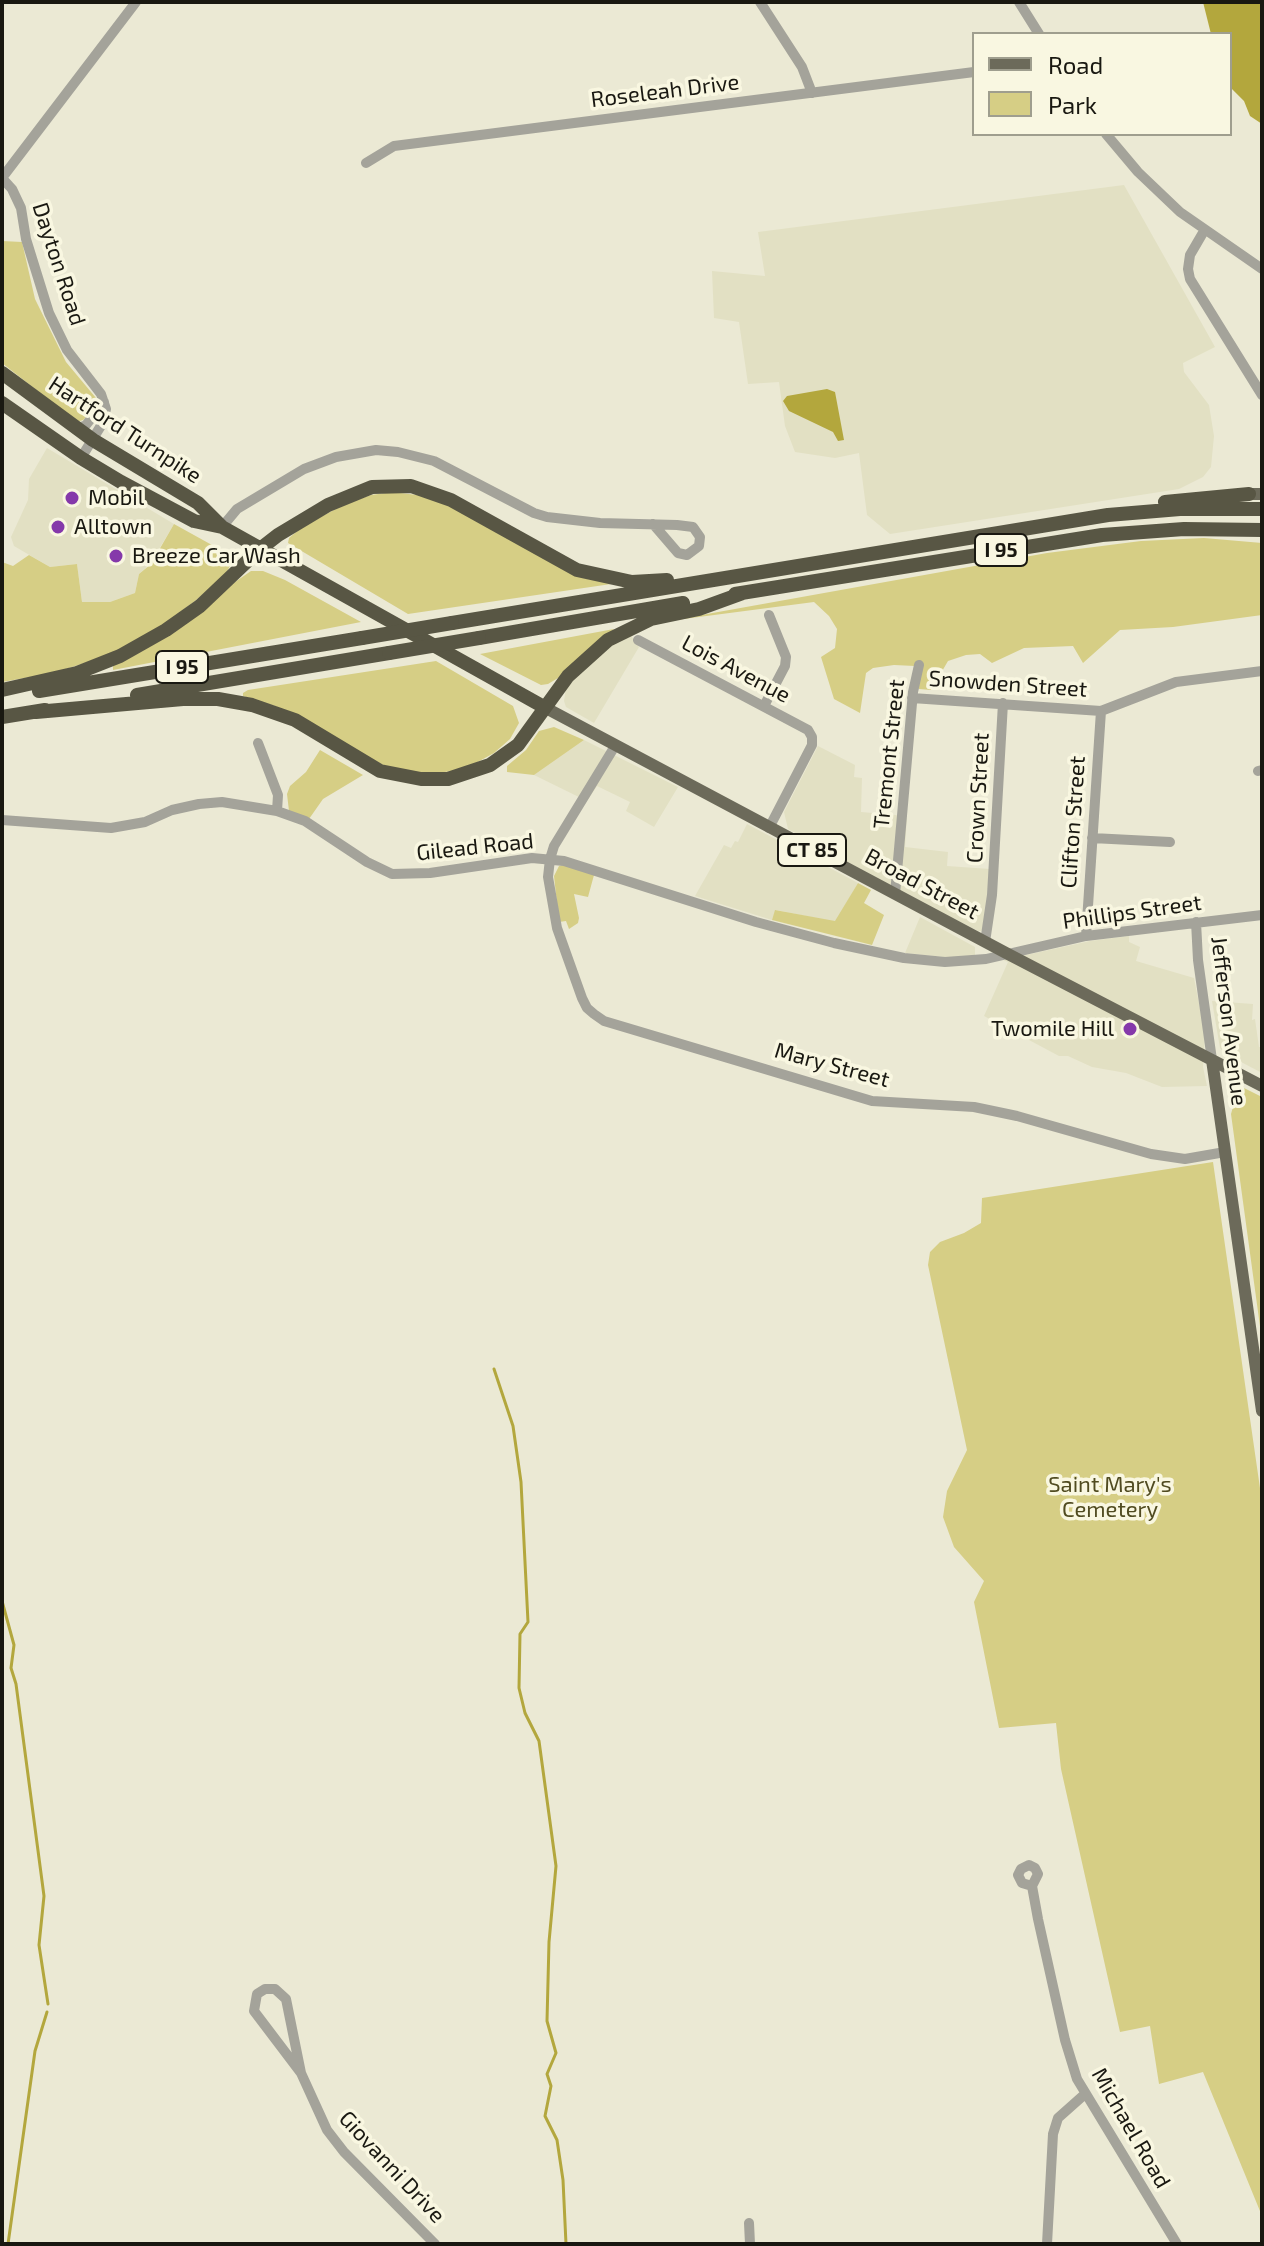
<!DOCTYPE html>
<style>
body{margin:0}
#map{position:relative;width:1264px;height:2246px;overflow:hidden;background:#ebe9d4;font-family:"Exo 2",sans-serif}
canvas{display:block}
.frame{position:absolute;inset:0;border:4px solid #191811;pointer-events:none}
.legend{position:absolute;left:972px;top:32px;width:260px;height:104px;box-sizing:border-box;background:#f9f7e1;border:2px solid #9f9e8e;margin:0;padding:10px 14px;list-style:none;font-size:24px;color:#191811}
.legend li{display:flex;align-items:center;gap:16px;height:40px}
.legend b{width:40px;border:2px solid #9f9e8e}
</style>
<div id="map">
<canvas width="1264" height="2246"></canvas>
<div class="frame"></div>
<ul class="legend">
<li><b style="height:10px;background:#6c6a5a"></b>Road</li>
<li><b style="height:22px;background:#d6ce85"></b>Park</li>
</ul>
</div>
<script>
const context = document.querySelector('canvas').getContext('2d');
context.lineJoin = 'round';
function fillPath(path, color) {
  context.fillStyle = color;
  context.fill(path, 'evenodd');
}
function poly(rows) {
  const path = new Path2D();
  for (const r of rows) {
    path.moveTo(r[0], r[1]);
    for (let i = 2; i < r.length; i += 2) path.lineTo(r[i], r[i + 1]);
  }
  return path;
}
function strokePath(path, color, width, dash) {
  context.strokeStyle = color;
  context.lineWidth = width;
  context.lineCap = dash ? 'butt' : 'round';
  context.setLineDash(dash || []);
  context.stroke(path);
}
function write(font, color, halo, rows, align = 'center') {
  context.font = font + ' "Exo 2",sans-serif';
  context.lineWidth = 7;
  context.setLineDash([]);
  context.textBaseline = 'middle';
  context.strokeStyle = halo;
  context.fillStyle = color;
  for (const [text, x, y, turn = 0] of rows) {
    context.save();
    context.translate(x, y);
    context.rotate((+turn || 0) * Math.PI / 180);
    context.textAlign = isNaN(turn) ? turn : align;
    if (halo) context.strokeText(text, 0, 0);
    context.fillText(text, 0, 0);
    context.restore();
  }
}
const built = poly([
 [1124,185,1215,347,1183,363,1184,372,1209,405,1214,436,1211,467,1203,477,1179,489,890,534,867,515,859,453,835,458,795,452,785,426,779,382,748,384,739,322,714,318,712,271,765,276,758,232],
 [47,448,174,524,150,564,139,574,135,593,110,602,82,602,77,564,50,567,14,546,11,537,28,500,29,479],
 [630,634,639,647,594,723,566,707,564,701,566,687,613,644],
 [584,740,678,787,654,827,626,811,630,802,597,786,587,801,534,775],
 [818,746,855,765,854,777,862,778,861,812,907,816,905,847,948,852,947,866,990,869,984,928,981,931,978,931,907,895,788,829,784,812],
 [747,824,858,883,836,922,776,910,772,920,695,896,724,845,731,848,735,841,738,842],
 [920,917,975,947,975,956,953,958,905,953],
 [1129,936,1129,942,1140,947,1136,961,1194,978,1205,1034,1203,1067,1207,1086,1162,1087,1126,1073,1092,1067,1068,1056,1059,1056,984,1016,1008,962,1003,960,1090,941],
 [1212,1001,1253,1004,1252,1020,1255,1019,1259,1047,1262,1047,1262,1073,1224,1053,1220,1048]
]);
const green = poly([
 [2,241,22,242,35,299,66,362,96,398,94,410,83,420,77,422,2,363],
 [393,492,425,496,451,504,611,584,408,614,288,543,289,538,302,527,345,504,371,495],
 [174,524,230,555,230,566,225,575,195,601,149,635,110,655,53,673,2,682,2,562,13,566,29,555,50,567,77,564,82,602,110,602,135,593,139,574,151,564],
 [1204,538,1262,543,1262,615,1173,627,1120,630,1083,663,1073,646,1024,648,992,663,980,654,966,655,948,661,941,673,933,675,931,690,919,689,915,666,894,665,873,668,866,673,860,713,834,699,821,657,835,648,837,629,829,616,814,602,668,621,1047,553,1141,541],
 [251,571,263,571,285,580,361,622,113,670,113,666],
 [614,629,563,675,548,684,541,685,480,654],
 [436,661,513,706,519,723,510,739,494,753,474,764,453,771,428,774,385,766,275,706,243,696,243,693,248,690],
 [554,727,584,740,534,775,507,772,507,766,526,750,539,731],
 [320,750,363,775,323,799,309,819,289,811,287,794,290,786,306,772],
 [564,865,594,875,588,897,574,894,579,918,578,923,569,929,566,921,559,922,554,876,559,866],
 [858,883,871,890,864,903,884,915,872,945,772,920,775,910,835,921],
 [1244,1088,1262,1097,1262,1341,1231,1114,1237,1093],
 [1213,1162,1262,1502,1262,2216,1203,2072,1159,2084,1150,2026,1120,2032,1061,1769,1056,1723,999,1728,974,1602,984,1581,954,1547,943,1517,947,1491,967,1450,928,1265,930,1252,940,1242,964,1233,981,1223,982,1198]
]);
const water = poly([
 [1203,2,1262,2,1262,124,1250,116,1244,101,1230,87,1230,34,1211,34],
 [827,389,835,392,844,440,838,441,833,432,789,411,783,401,787,396]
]);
const stream = poly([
 [494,1369,513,1426,521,1482,528,1622,520,1634,519,1688,525,1713,539,1741,556,1866,549,1942,547,2021,556,2053,547,2074,551,2086,545,2116,557,2140,563,2180,566,2244],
 [2,1601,14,1645,11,1668,16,1684,44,1896,39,1945,48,2004],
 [8,2244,35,2051,47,2012]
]);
const minor = poly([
 [760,2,802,67,812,93],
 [1019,2,1039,34],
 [1106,134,1138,172,1180,212,1262,269],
 [366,163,394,146,974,72],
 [2,178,12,189,21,208,26,239,49,313,67,350,101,394,106,409,102,424,81,458],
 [2,178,136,2],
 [1204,231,1190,255,1188,269,1190,279,1262,395],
 [77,429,86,425,104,402],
 [222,527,237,509,304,469,336,457,376,450,398,452,434,461,534,513,547,517,600,523,677,525,693,527,700,537,699,546,687,555,678,553,653,524],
 [638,640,808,730,812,737,812,745,769,828],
 [912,698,1101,711,1176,682,1262,671],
 [764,706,785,666,786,657,769,615],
 [258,743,278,795,277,811],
 [615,746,554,846,550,859,548,877,557,928,582,998,587,1008,594,1014,604,1021,872,1101,974,1107,1017,1116,1151,1154,1185,1159,1225,1152],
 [1258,771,1262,770],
 [2,820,111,828,145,822,172,810,199,804,222,802,277,811,305,821,367,862,392,874,430,873,532,858,564,861,756,922,834,943,904,958,945,962,986,959,1086,936,1262,915],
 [1092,838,1170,842],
 [895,894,913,692,919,665],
 [1196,922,1198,960,1212,1060],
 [1086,936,1101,711],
 [985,942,992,895,1003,703],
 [1032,1886,1022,1883,1018,1875,1021,1869,1029,1865,1035,1868,1038,1874,1032,1886,1038,1919,1065,2040,1077,2079,1177,2244],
 [301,2073,254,2011,257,1994,265,1989,275,1989,286,1999,301,2073,327,2130,344,2152,435,2244],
 [749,2223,750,2244],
 [1047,2244,1053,2134,1058,2118,1085,2094]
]);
const major = poly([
 [1249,494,1262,494],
 [544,707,1008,954,1262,1086],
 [1212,1060,1262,1411]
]);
const highway = poly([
 [2,373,93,440,198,503,222,527,544,707],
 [2,403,81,458,121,482,194,521,222,527],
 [1165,502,1249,494],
 [735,594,1102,535,1184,529,1262,530],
 [452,623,1108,515,1180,509,1262,509],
 [479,638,683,603],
 [2,690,77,673,120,656,166,630,200,606,260,549,278,535,328,505,372,487,411,486,451,500,577,570,632,582,667,580],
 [39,691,362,638],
 [137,695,389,653],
 [36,712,183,699,218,699,252,705,295,720,380,771,421,779,448,779,490,765,518,745,568,676,608,640,651,619,699,609,743,593],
 [2,717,45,710]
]);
const highwayBridge = poly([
 [362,638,452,623],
 [389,653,479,638]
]);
const markers = [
 [72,498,8,"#8539aa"],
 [58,527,8,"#8539aa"],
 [116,556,8,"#8539aa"],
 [1130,1029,8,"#8539aa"]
];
const shields = [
 [1001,550,52],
 [182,667,52],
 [812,850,68]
];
const shieldNames = [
 ["I 95",1001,550],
 ["I 95",182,667],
 ["CT 85",812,850]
];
const streetNames = [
 ["Roseleah Drive",665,91,-7],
 ["Dayton Road",59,264,72],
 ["Hartford Turnpike",125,430,33],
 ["Lois Avenue",736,669,28],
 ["Snowden Street",1008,684,4],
 ["Tremont Street",889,754,-84],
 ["Crown Street",978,798,-87],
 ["Clifton Street",1073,822,-86],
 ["Gilead Road",475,847,-6],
 ["Broad Street",922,884,28],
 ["Phillips Street",1132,912,-8],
 ["Jefferson Avenue",1229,1021,83],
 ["Mary Street",832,1065,15],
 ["Michael Road",1131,2128,60],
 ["Giovanni Drive",392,2167,47]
];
const poiNames = [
 ["Mobil",88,498],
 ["Alltown",74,527],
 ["Breeze Car Wash",132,556],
 ["Twomile Hill",1114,1029,"right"]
];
const parkNames = [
 ["Saint Mary's",1110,1485],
 ["Cemetery",1110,1510]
];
fillPath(built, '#e2e0c3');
fillPath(green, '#d6ce85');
fillPath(water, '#b3a73d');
strokePath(stream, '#b3a73d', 3);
strokePath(minor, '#a4a39a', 10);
strokePath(major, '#6c6a5a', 12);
strokePath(highway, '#585644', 14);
strokePath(highwayBridge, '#585644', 14);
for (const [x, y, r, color] of markers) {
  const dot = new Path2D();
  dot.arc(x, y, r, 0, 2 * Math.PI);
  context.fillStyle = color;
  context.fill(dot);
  strokePath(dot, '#f9f7e1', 3);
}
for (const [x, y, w] of shields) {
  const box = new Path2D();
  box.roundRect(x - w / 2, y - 16, w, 32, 6);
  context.fillStyle = '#f9f7e1';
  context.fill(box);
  strokePath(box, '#191811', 2);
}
write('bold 20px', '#191811', null, shieldNames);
write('22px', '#191811', '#f9f7e1', streetNames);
write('22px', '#191811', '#f9f7e1', poiNames, 'left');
write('22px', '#504b20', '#f9f7e1', parkNames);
</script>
